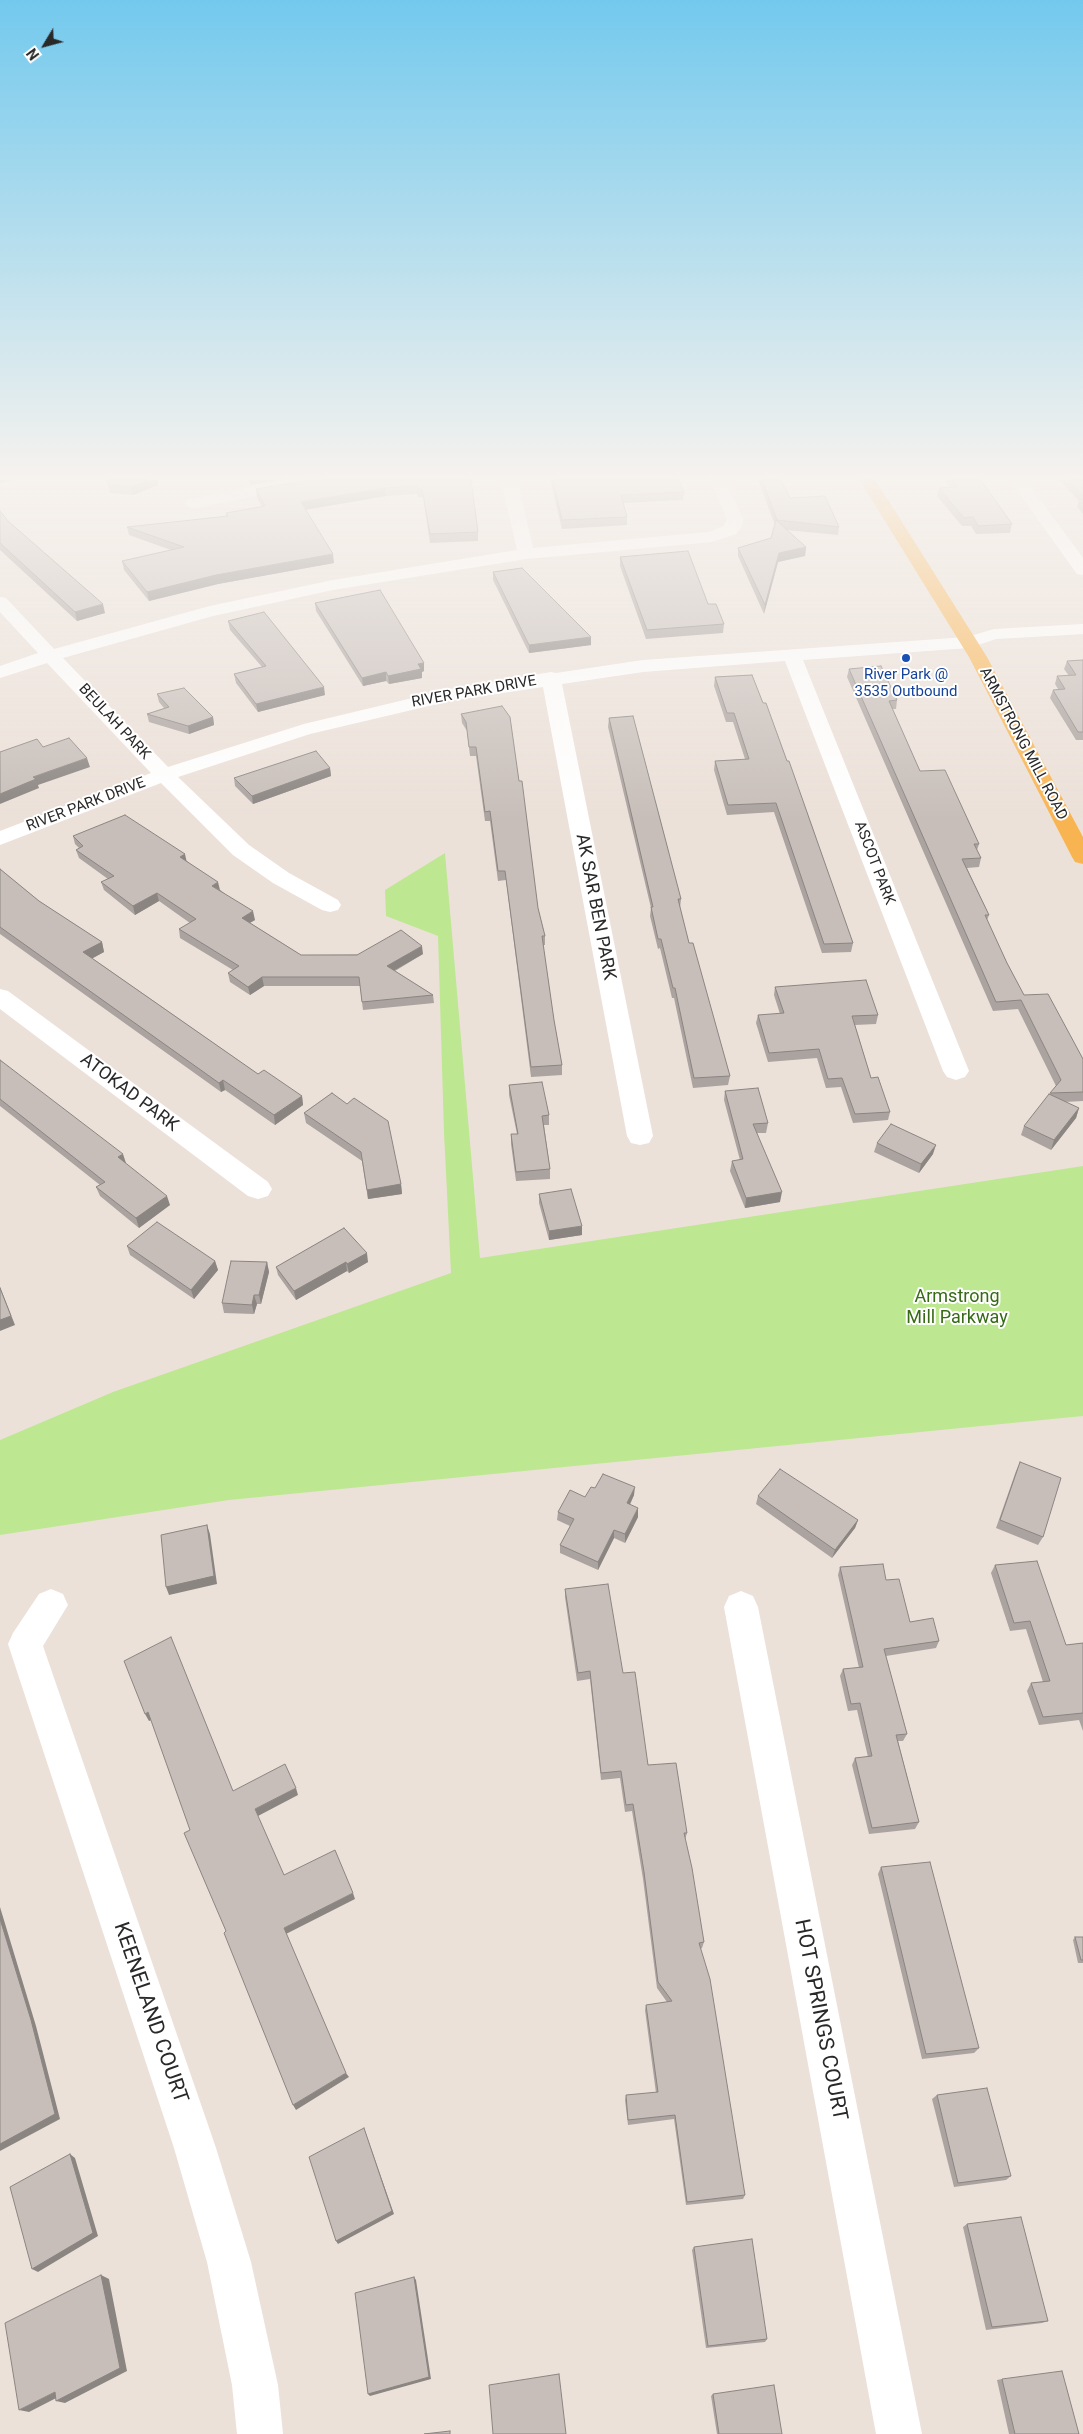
<!DOCTYPE html>
<style>
body{margin:0}
#map{position:relative;width:1083px;height:2434px;overflow:hidden;background:#ece1d9;font-family:Roboto,sans-serif}
canvas{display:block}
.north{position:absolute;left:20px;top:20px;width:50px;height:50px;-webkit-text-stroke:4px #fff;paint-order:stroke;rotate:233deg;font-size:14px;font-weight:700;line-height:20px;text-align:center;color:#292929}
.north::after{content:'';display:block;margin:auto;width:18px;height:22px;background:#292929;clip-path:polygon(50% 0,100% 100%,50% 72%,0 100%)}
</style>
<div id="map">
<canvas width="1083" height="2434"></canvas>
<div class="north">N</div>
</div>
<script>
const context = document.querySelector('canvas').getContext('2d');
context.lineJoin = 'round';
function fillPath(path, color) {
  context.fillStyle = color;
  context.fill(path, 'evenodd');
}
function poly(rows) {
  const path = new Path2D();
  for (const r of rows) {
    path.moveTo(r[0], r[1]);
    for (let i = 2; i < r.length; i += 2) path.lineTo(r[i], r[i + 1]);
  }
  return path;
}
function strokePath(path, color, width, dash) {
  context.strokeStyle = color;
  context.lineWidth = width;
  context.lineCap = dash ? 'butt' : 'round';
  context.setLineDash(dash || []);
  context.stroke(path);
}
function write(font, color, halo, rows, align = 'center') {
  context.font = font + ' Roboto,sans-serif';
  context.lineWidth = 4;
  context.setLineDash([]);
  context.textBaseline = 'middle';
  context.strokeStyle = halo;
  context.fillStyle = color;
  for (const [text, x, y, turn = 0] of rows) {
    context.save();
    context.translate(x, y);
    context.rotate((+turn || 0) * Math.PI / 180);
    context.textAlign = isNaN(turn) ? turn : align;
    if (halo) context.strokeText(text, 0, 0);
    context.fillText(text, 0, 0);
    context.restore();
  }
}
const green = poly([
 [445,853,480,1258,1083,1166,1083,1416,229,1500,0,1535,0,1440,113,1392,451,1273,444,1133,438,936,386,916,385,890]
]);
const minor = poly([
 [291,479,326,479,318,484,194,508,188,506,186,503,188,500,194,498,291,479],
 [501,479,517,479,533,548,709,532,724,526,727,519,710,479,726,479,743,519,742,526,736,534,712,542,526,559,333,590,213,616,63,658,168,767,304,724,450,689,551,672,556,673,643,660,967,637,994,629,1083,624,1083,634,996,639,969,648,803,660,969,1071,965,1077,956,1080,947,1077,943,1071,785,661,643,672,562,684,653,1136,649,1143,640,1145,631,1143,627,1136,543,687,450,701,310,734,178,777,249,845,289,873,338,900,341,905,338,910,330,912,322,910,273,883,233,855,161,783,0,845,0,831,151,773,47,663,0,678,0,666,38,653,0,612,0,597,6,598,54,649,210,606,333,580,517,550,501,479],
 [1009,479,1025,479,1083,558,1083,575,1077,574,1009,479],
 [0,989,8,991,268,1182,272,1189,268,1196,258,1199,248,1196,0,1009,0,989],
 [51,1589,63,1594,68,1605,43,1646,216,2148,251,2262,278,2385,283,2434,237,2434,232,2385,207,2262,174,2148,8,1644,13,1633,39,1594,51,1589],
 [741,1591,753,1596,758,1607,922,2434,876,2434,724,1607,729,1596,741,1591]
]);
const major = poly([
 [859,479,875,479,987,657,1083,837,1083,864,1075,862,1072,857,969,657,859,479]
]);
const wall = poly([
 [107,480,157,480,158,485,133,495,110,493],
 [471,480,478,532,478,541,430,543,423,497,418,497,417,494,386,496,306,510,334,563,218,584,149,601,124,570,122,561,171,550,129,535,127,527,226,516,226,513,262,507,257,498,256,489],
 [550,480,679,480,684,492,683,500,623,503,627,517,627,525,562,529],
 [758,480,781,480,790,498,839,527,838,535,786,530,806,547,805,556,778,562,764,614,738,556,738,548,771,538,775,525],
 [945,480,981,480,1012,524,1010,533,976,534,971,526,962,526,937,496,939,488,950,487],
 [1059,480,1083,480,1083,514,1077,507,1079,501],
 [0,511,8,521,105,613,77,621,0,550],
 [620,557,708,604,724,624,723,633,646,639,620,566],
 [493,572,591,645,529,653,493,580],
 [315,603,424,663,424,671,422,672,422,678,389,684,386,681,363,686,316,611],
 [228,621,325,695,258,712,236,683,234,674,262,667,230,630],
 [1083,660,1083,740,1076,740,1050,698,1053,690,1058,689,1055,684,1057,676,1069,676,1064,669,1067,661],
 [849,669,897,700,896,709,892,709,920,771,979,844,977,850,981,858,979,867,967,868,989,915,987,920,1007,963,1024,995,1083,1059,1083,1101,1065,1102,1079,1108,1076,1118,1051,1150,1021,1135,1024,1126,1056,1086,1018,1009,993,1011,847,677],
 [752,675,853,943,851,952,822,953,774,812,727,815,714,770,715,761,745,759,733,722,726,722,714,686,715,677],
 [157,694,213,717,214,725,189,734,149,722,147,714,164,708,159,702],
 [461,714,519,781,538,908,545,936,545,945,543,945,554,1020,562,1065,562,1075,531,1077,506,880,498,881,490,821,485,821,476,756,470,756,467,731,462,723],
 [609,718,681,899,680,908,689,943,730,1076,728,1085,693,1088,674,998,672,998,660,948,658,949,650,916,651,908,608,727],
 [330,768,331,776,253,804,235,786,234,778],
 [73,836,187,861,255,920,250,923,301,955,423,954,395,971,433,995,434,1003,363,1010,360,986,264,986,250,995,230,982,228,973,233,970,180,938,179,929,190,923,159,901,135,915,104,890,101,882,108,879,79,858,76,850,79,848,75,844],
 [0,869,39,901,102,942,104,952,92,958,258,1074,302,1096,303,1105,275,1125,225,1090,221,1092,0,934],
 [775,987,878,1015,876,1024,855,1025,871,1078,890,1112,888,1120,853,1123,841,1087,826,1088,817,1058,768,1062,756,1023,758,1015,780,1014,774,995],
 [0,1060,126,1163,125,1164,170,1205,139,1228,100,1196,96,1187,100,1185,0,1106],
 [509,1085,549,1115,549,1125,544,1125,550,1169,550,1179,516,1181,511,1144,511,1134,517,1134,509,1095],
 [725,1091,768,1123,766,1133,757,1133,780,1202,745,1208,730,1171,732,1161,740,1160,724,1100],
 [332,1093,401,1184,402,1194,368,1199,362,1161,306,1123,304,1113],
 [877,1143,933,1154,919,1173,874,1152],
 [539,1194,582,1235,549,1240,539,1203],
 [344,1228,368,1262,349,1273,347,1271,296,1300,278,1275,276,1267],
 [127,1246,215,1261,218,1270,194,1299,130,1255],
 [267,1262,269,1272,261,1304,257,1304,254,1314,224,1313,222,1303],
 [1020,1462,1043,1537,1038,1545,996,1528,1016,1471],
 [634,1495,630,1505,638,1517,625,1543,614,1538,598,1570,560,1553,560,1545,570,1526,557,1520,558,1512,585,1497],
 [758,1496,858,1520,855,1528,832,1558,756,1504],
 [995,1565,1066,1645,1083,1643,1083,1731,1079,1720,1039,1725,1027,1691,1031,1683,1043,1682,1026,1629,1010,1631,991,1573],
 [840,1567,886,1580,910,1622,939,1641,936,1648,886,1656,907,1734,903,1741,898,1741,919,1822,915,1829,869,1834,852,1765,855,1758,868,1757,857,1710,848,1711,840,1676,843,1669,859,1668,838,1575],
 [565,1589,623,1673,648,1765,687,1833,685,1840,704,1942,702,1948,700,1949,745,2195,743,2199,686,2205,674,2119,628,2125,625,2100,626,2095,656,2093,645,2010,646,2005,667,2002,657,1988,643,1879,632,1811,625,1812,620,1778,601,1780,590,1679,577,1681,565,1597],
 [881,1867,979,2048,974,2053,922,2059,878,1874],
 [1075,1937,1083,1937,1083,1963,1078,1963,1073,1940],
 [937,2095,1011,2176,1006,2180,954,2187,932,2099],
 [967,2224,1048,2321,1042,2323,986,2330,963,2227],
 [694,2247,767,2339,765,2342,706,2348,692,2250],
 [1002,2379,1079,2434,1009,2434,997,2380],
 [713,2394,782,2434,717,2434,711,2396]
]);
const shadedWall = poly([
 [0,480,16,480,0,483],
 [149,480,157,480,158,485,133,495,131,487],
 [249,480,279,480,250,485],
 [385,488,386,496,302,510,301,502],
 [806,547,805,556,778,562,764,614,765,605,779,553],
 [333,554,334,563,218,584,149,601,147,592,216,575],
 [103,604,105,613,77,621,75,612],
 [591,637,591,645,529,653,529,645],
 [424,663,424,671,422,672,422,678,389,684,388,676,418,664],
 [386,672,386,681,363,686,362,678],
 [324,687,325,695,258,712,256,704],
 [213,717,214,725,189,734,188,726],
 [87,758,90,767,38,785,39,788,0,804,0,794,33,777],
 [330,768,331,776,253,804,252,796],
 [185,854,187,863,180,857],
 [218,882,220,890,212,886],
 [157,893,159,901,135,915,133,906],
 [253,911,255,920,244,926,242,918],
 [102,942,104,952,86,962,83,952],
 [422,946,423,954,388,974,387,966],
 [262,977,264,986,250,995,248,987],
 [223,1080,225,1090,221,1092,219,1083],
 [302,1096,303,1105,275,1125,274,1115],
 [1079,1108,1076,1118,1051,1150,1054,1140],
 [936,1145,933,1154,919,1173,921,1164],
 [123,1154,126,1163,121,1167,118,1157],
 [401,1184,402,1194,368,1199,367,1190],
 [782,1192,780,1202,745,1208,746,1198],
 [167,1196,170,1205,139,1228,136,1218],
 [582,1226,582,1235,549,1240,549,1231],
 [367,1253,368,1262,349,1273,347,1264],
 [215,1261,218,1270,194,1299,191,1290],
 [267,1262,269,1272,261,1304,259,1295],
 [346,1262,347,1271,296,1300,294,1291],
 [0,1287,15,1325,0,1331],
 [254,1295,257,1304,254,1314,252,1305],
 [635,1487,634,1495,626,1512,627,1503],
 [638,1508,638,1517,625,1543,625,1534],
 [858,1520,855,1528,832,1558,835,1550],
 [207,1525,210,1534,217,1584,169,1595,166,1587],
 [614,1530,614,1538,598,1570,598,1562],
 [148,1712,152,1720,149,1721,145,1714],
 [296,1788,298,1795,258,1816,255,1809],
 [353,1893,355,1899,286,1934,284,1928],
 [0,1907,36,2026,60,2119,0,2151],
 [346,2073,349,2077,296,2110,293,2105],
 [364,2128,394,2214,338,2244,336,2241],
 [70,2154,75,2158,98,2236,38,2272,32,2269],
 [101,2275,109,2279,127,2371,65,2403,56,2401],
 [414,2277,416,2280,431,2379,370,2396,368,2394],
 [55,2392,64,2394,29,2412,19,2410]
]);
const building = poly([
 [107,480,149,480,131,487,108,485,107,480],
 [307,480,471,480,478,532,430,534,422,489,418,489,417,486,385,488,301,502,333,554,216,575,147,592,122,561,184,547,127,527,228,516,226,513,265,506,256,489,307,480],
 [553,480,679,480,684,492,621,495,627,517,562,520,553,480],
 [762,480,781,480,790,498,825,496,839,527,777,520,762,480],
 [952,480,981,480,1012,524,978,526,973,517,964,518,939,488,957,487,952,480],
 [1068,480,1083,480,1083,496,1068,480],
 [1083,499,1083,504,1079,500,1083,499],
 [0,511,8,521,103,604,75,612,0,543,0,511],
 [776,520,806,547,779,553,765,605,738,548,771,538,776,520],
 [688,551,708,604,716,604,724,624,647,630,620,557,688,551],
 [522,568,591,637,529,645,493,572,522,568],
 [380,590,424,663,418,664,421,669,388,676,386,672,362,678,315,603,380,590],
 [264,612,324,687,256,704,234,674,266,666,228,621,264,612],
 [1083,660,1083,732,1078,732,1053,690,1065,689,1057,676,1076,675,1067,661,1083,660],
 [881,666,897,700,889,701,920,771,945,770,979,844,974,844,981,858,962,859,989,915,985,915,1007,963,1024,995,1048,994,1083,1059,1083,1092,1050,1093,1061,1080,1021,1000,996,1002,849,669,881,666],
 [752,675,763,703,766,703,787,761,789,761,853,943,824,944,776,803,728,805,715,761,749,759,734,713,727,713,715,677,752,675],
 [184,688,213,717,188,726,147,714,169,707,157,694,184,688],
 [502,706,510,717,519,781,522,781,538,908,545,936,542,936,554,1020,562,1065,531,1067,505,871,498,871,490,811,485,812,476,747,469,747,466,722,461,714,502,706],
 [633,716,681,899,678,899,689,943,693,943,730,1076,694,1078,675,988,673,988,661,939,658,939,651,907,653,907,609,718,633,716],
 [69,738,87,758,33,777,36,779,0,794,0,752,37,739,43,747,69,738],
 [316,751,330,768,252,796,234,778,316,751],
 [125,815,185,854,180,857,218,882,212,886,253,911,242,918,301,955,357,955,401,930,422,946,387,966,433,995,362,1002,359,977,262,977,248,987,228,973,239,966,179,929,196,919,157,893,133,906,101,882,114,876,76,850,83,846,73,836,125,815],
 [0,869,39,901,102,942,83,952,258,1074,264,1070,302,1096,274,1115,223,1080,219,1083,0,927,0,869],
 [866,980,878,1015,852,1016,871,1078,878,1077,890,1112,855,1114,842,1078,828,1079,819,1049,769,1053,758,1015,784,1013,775,987,866,980],
 [0,1060,123,1154,118,1157,167,1196,136,1218,96,1187,105,1182,0,1099,0,1060],
 [542,1082,549,1115,542,1116,550,1169,516,1172,511,1134,518,1134,509,1085,542,1082],
 [758,1088,768,1123,753,1124,782,1192,746,1198,732,1161,743,1159,725,1091,758,1088],
 [332,1093,347,1104,354,1098,388,1121,401,1184,367,1190,361,1152,304,1113,332,1093],
 [1049,1094,1079,1108,1054,1140,1024,1126,1049,1094],
 [891,1124,936,1145,921,1164,877,1143,891,1124],
 [571,1189,582,1226,549,1231,539,1194,571,1189],
 [157,1222,215,1261,191,1290,127,1246,157,1222],
 [344,1228,367,1253,347,1264,346,1262,294,1291,276,1267,344,1228],
 [231,1261,267,1262,259,1295,254,1295,252,1305,222,1303,231,1261],
 [0,1288,11,1316,0,1320,0,1288],
 [1020,1462,1061,1478,1043,1537,1000,1520,1020,1462],
 [780,1469,858,1520,835,1550,758,1496,780,1469],
 [603,1474,635,1487,627,1503,638,1508,625,1534,614,1530,598,1562,560,1545,574,1519,558,1512,570,1490,585,1497,591,1487,595,1488,603,1474],
 [207,1525,214,1576,166,1587,161,1535,207,1525],
 [1037,1561,1066,1645,1083,1643,1083,1713,1043,1717,1031,1683,1050,1681,1030,1621,1014,1623,995,1565,1037,1561],
 [883,1564,886,1580,899,1579,910,1622,933,1618,939,1641,884,1649,907,1734,896,1735,919,1822,872,1828,855,1758,872,1756,860,1703,851,1704,843,1669,863,1667,840,1567,883,1564],
 [608,1584,623,1673,635,1672,648,1765,676,1763,687,1833,684,1833,692,1868,704,1942,699,1943,710,1979,745,2195,687,2202,675,2115,628,2120,626,2095,658,2092,646,2005,672,2001,658,1982,644,1872,633,1804,626,1805,621,1771,601,1773,590,1671,578,1673,565,1589,608,1584],
 [171,1637,233,1791,285,1764,296,1788,255,1809,284,1875,335,1850,353,1893,284,1928,346,2073,293,2105,224,1933,226,1931,184,1833,190,1830,148,1712,145,1714,124,1661,171,1637],
 [930,1862,979,2048,926,2054,881,1867,930,1862],
 [0,1919,31,2020,55,2114,0,2144,0,1919],
 [1075,1937,1083,1937,1083,1960,1081,1960,1075,1937],
 [987,2088,1011,2176,958,2183,937,2095,987,2088],
 [364,2128,392,2211,336,2241,309,2157,364,2128],
 [70,2154,93,2233,32,2269,10,2187,70,2154],
 [1021,2217,1048,2321,992,2327,967,2224,1021,2217],
 [752,2239,767,2339,708,2346,694,2247,752,2239],
 [101,2275,120,2368,56,2401,55,2392,19,2410,5,2323,101,2275],
 [414,2277,429,2377,368,2394,355,2293,414,2277],
 [1062,2371,1079,2434,1015,2434,1002,2379,1062,2371],
 [559,2374,566,2434,493,2434,489,2385,559,2374],
 [774,2385,782,2434,719,2434,713,2394,774,2385],
 [450,2431,450,2434,424,2434,450,2431]
]);
const markers = [
 [906,658,5,"#1a4fb4"]
];
const farTransitnames = [
 ["River Park @",906,675],
 ["3535 Outbound",906,692]
];
const farStreetnames = [
 ["RIVER PARK DRIVE",474,692,-10],
 ["BEULAH PARK",114,722,47],
 ["ARMSTRONG MILL ROAD",1023,744,62],
 ["RIVER PARK DRIVE",86,805,-21],
 ["ASCOT PARK",874,863,69]
];
const streetNames = [
 ["AK SAR BEN PARK",595,907,79],
 ["ATOKAD PARK",129,1093,37]
];
const parkNames = [
 ["Armstrong",957,1297],
 ["Mill Parkway",957,1318]
];
const nearStreetnames = [
 ["KEENELAND COURT",150,2013,71],
 ["HOT SPRINGS COURT",820,2020,79]
];
fillPath(green, '#bee792');
fillPath(minor, '#fff');
fillPath(major, '#f9b452');
fillPath(wall, '#aba39f');
fillPath(shadedWall, '#8b8582');
fillPath(building, '#c7beb9');
strokePath(building, '#8b8582', 1);
const sky = context.createLinearGradient(0, 0, 0, 820);
sky.addColorStop(0, '#73c9ed');
sky.addColorStop(0.58, '#f6f2ee');
sky.addColorStop(1, '#f6f2ee00');
context.fillStyle = sky;
context.fillRect(0, 0, 1083, 820);
for (const [x, y, r, color] of markers) {
  const dot = new Path2D();
  dot.arc(x, y, r, 0, 2 * Math.PI);
  context.fillStyle = color;
  context.fill(dot);
  strokePath(dot, '#fff', 2);
}
write('15px', '#164399', '#fff', farTransitnames);
write('15px', '#292929', '#fff', farStreetnames);
write('18px', '#292929', '#fff', streetNames);
write('18px', '#366a15', '#fff', parkNames);
write('21px', '#292929', '#fff', nearStreetnames);
</script>
